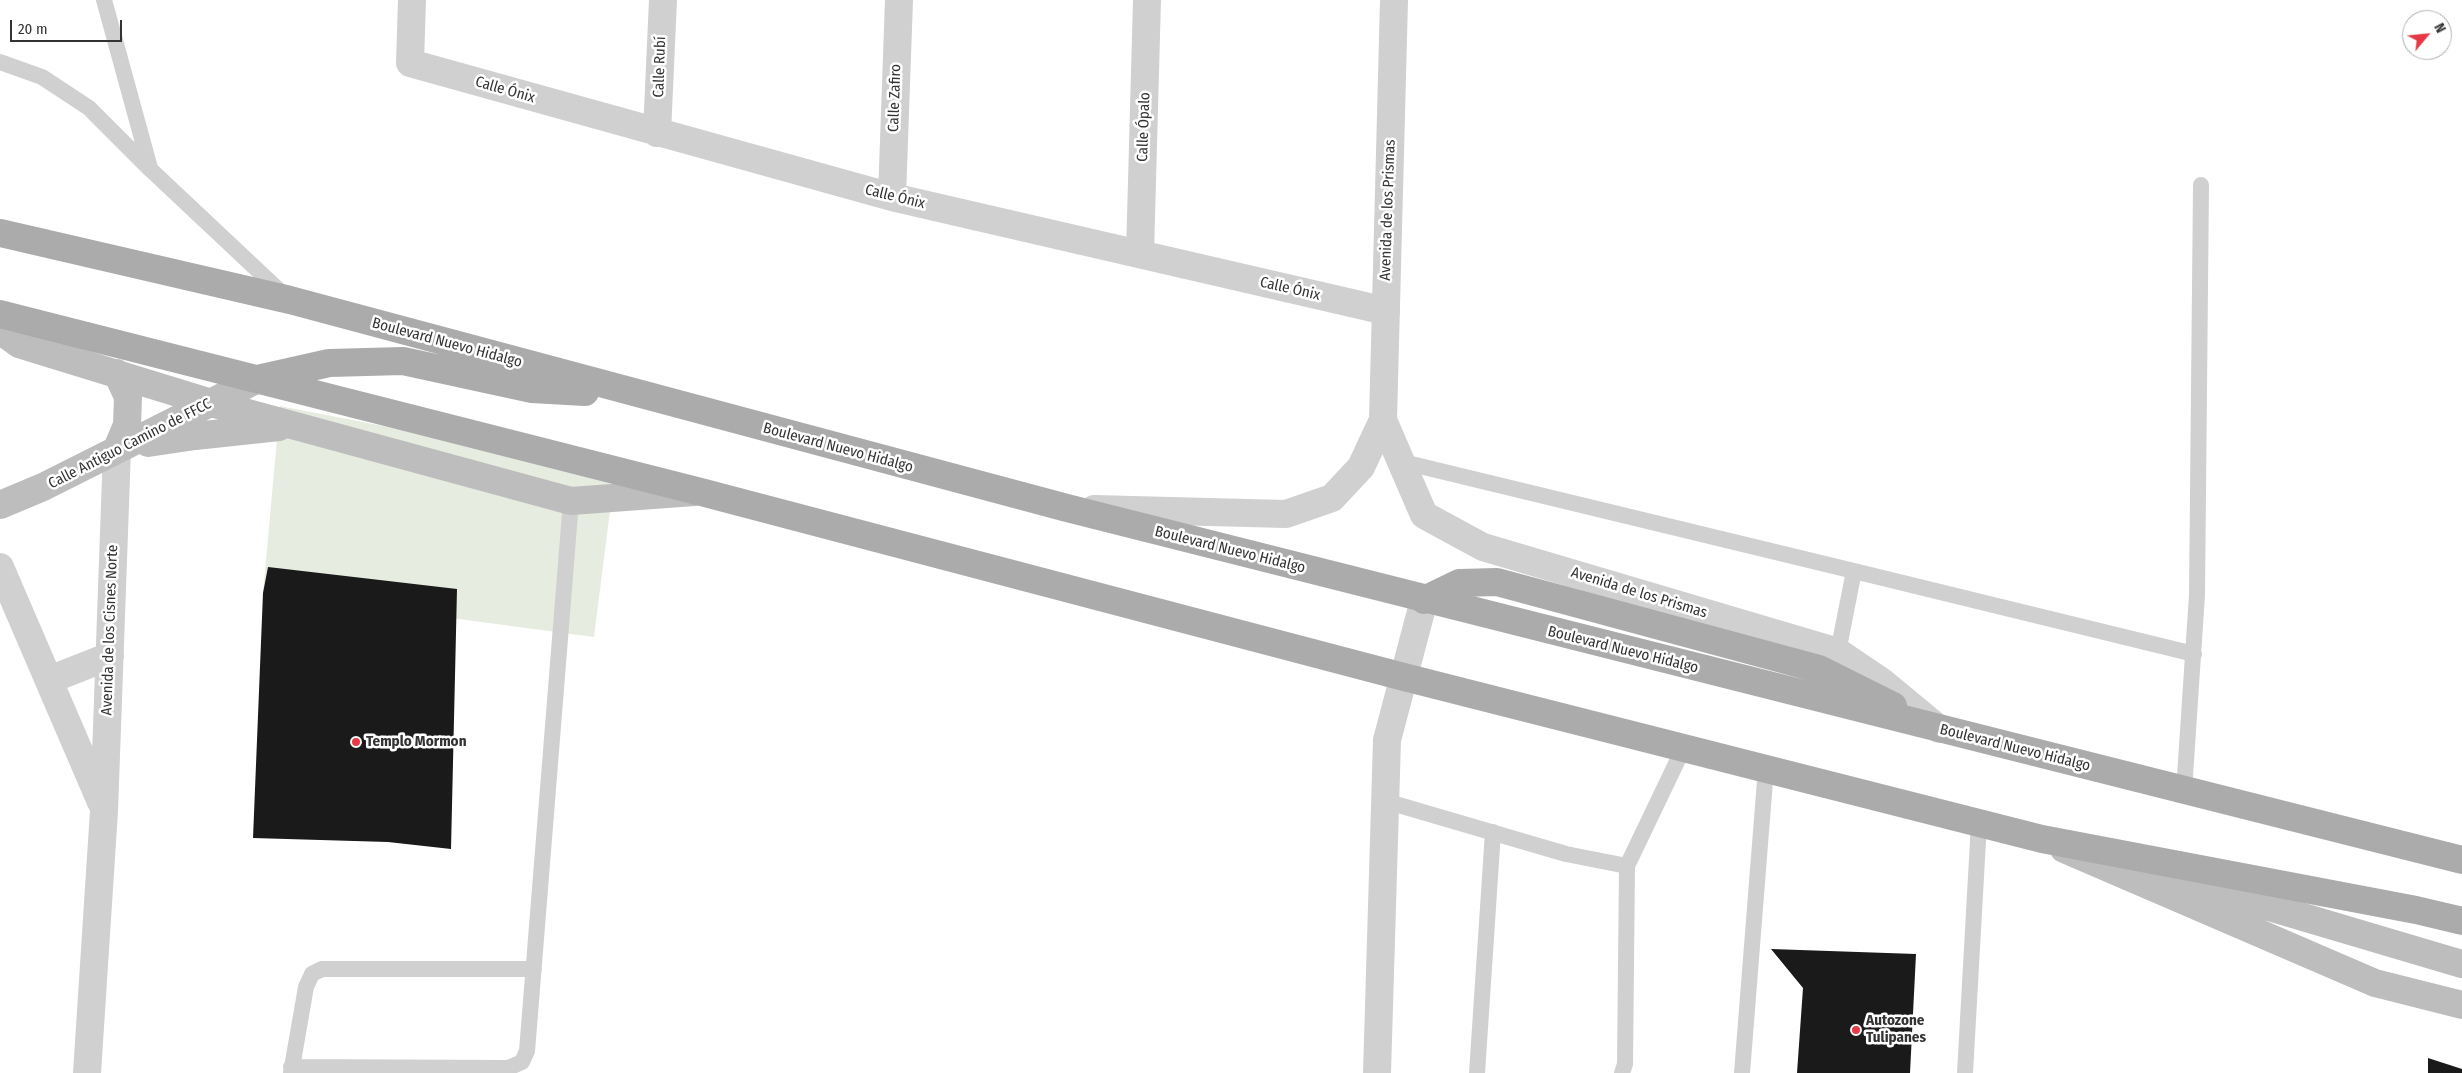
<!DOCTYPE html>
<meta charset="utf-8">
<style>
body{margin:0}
#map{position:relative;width:2462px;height:1073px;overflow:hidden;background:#fff;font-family:"Fira Sans Condensed",sans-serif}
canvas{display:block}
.north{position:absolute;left:2402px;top:10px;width:50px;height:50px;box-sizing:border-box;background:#fff;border:1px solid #adadad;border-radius:50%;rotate:62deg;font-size:14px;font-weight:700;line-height:20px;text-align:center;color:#333}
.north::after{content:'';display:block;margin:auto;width:18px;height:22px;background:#e63946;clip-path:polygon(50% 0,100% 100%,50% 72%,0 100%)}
.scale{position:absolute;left:10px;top:20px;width:112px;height:22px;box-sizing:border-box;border:2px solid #333;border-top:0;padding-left:6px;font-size:15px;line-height:18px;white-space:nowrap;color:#333;-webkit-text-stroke:4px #fff;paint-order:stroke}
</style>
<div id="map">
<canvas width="2462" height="1073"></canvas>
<div class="north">N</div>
<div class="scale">20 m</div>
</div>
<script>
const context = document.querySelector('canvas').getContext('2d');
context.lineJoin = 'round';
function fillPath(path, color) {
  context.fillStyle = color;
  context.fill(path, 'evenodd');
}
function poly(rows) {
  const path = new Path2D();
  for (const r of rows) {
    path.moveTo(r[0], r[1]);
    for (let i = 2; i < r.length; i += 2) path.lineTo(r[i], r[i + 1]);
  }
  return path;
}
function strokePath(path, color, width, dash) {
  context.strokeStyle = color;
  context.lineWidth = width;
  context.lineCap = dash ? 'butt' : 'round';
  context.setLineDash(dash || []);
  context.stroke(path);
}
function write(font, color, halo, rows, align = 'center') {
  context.font = font + ' "Fira Sans Condensed",sans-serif';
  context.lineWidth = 5;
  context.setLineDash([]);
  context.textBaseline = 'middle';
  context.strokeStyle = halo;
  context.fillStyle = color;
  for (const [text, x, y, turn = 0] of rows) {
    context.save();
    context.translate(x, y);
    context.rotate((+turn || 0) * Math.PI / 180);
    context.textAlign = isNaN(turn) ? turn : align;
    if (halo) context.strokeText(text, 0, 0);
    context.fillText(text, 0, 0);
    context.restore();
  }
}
const green = poly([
 [280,406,615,471,594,637,263,593]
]);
const building = poly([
 [268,567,457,589,451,849,388,842,253,838,263,593],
 [1771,949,1916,954,1910,1073,1797,1073,1803,988],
 [2428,1058,2462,1069,2462,1073,2428,1073]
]);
const service = poly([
 [104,0,150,168],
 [0,62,42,77,89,108,151,170,284,295],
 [1399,461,1854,571,1838,652],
 [1854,571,2194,654],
 [2184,791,2197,595,2201,185],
 [1385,801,1566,854,1627,866],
 [291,1067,508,1068,522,1062,527,1051,571,501],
 [291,1073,306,987,312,974,322,969,534,969],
 [1477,1073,1493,832],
 [1622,1073,1625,1064,1627,866,1684,747],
 [1742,1073,1766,768],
 [1965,1073,1979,823]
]);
const minor = poly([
 [412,0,410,63,892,197,1386,311],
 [657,133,663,0],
 [892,197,899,0],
 [1140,254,1147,0],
 [0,567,101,802],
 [49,680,110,656],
 [87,1073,104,811,117,449],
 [1377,1073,1387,740,1424,600]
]);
const tertiary = poly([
 [1383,420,1424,515,1483,547,1838,652,1881,681,1939,729],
 [1094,509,1286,514,1332,498,1361,467,1383,420,1394,0]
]);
const secondary = poly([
 [0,330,19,344,211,403,571,501,694,492],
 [148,443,195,436,279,427],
 [117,449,127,425,128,397,117,373],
 [0,505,43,487,258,379],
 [2064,849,2375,983,2462,1005],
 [2168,877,2462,964]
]);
const primary = poly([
 [0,233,290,300,1067,508,2462,860],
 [0,314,701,492,1404,677,2042,839,2416,910,2462,921],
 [262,378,329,363,403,361,532,389,585,392],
 [1424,600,1459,583,1497,582,1819,669,1893,706]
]);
const markers = [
 [356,742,5,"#e63946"],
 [1856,1030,5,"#e63946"]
];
const streetNames = [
 ["Calle Rubí",660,67,-88],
 ["Calle Ónix",505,90,16],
 ["Calle Zafiro",895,98,-88],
 ["Calle Ópalo",1144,127,-88],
 ["Calle Ónix",895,197,14],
 ["Avenida de los Prismas",1388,210,-88],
 ["Calle Ónix",1290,289,13],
 ["Boulevard Nuevo Hidalgo",447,343,15],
 ["Calle Antiguo Camino de FFCC",130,444,-27],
 ["Boulevard Nuevo Hidalgo",838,448,15],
 ["Boulevard Nuevo Hidalgo",1230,550,14],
 ["Avenida de los Prismas",1639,593,17],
 ["Avenida de los Cisnes Norte",110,630,-88],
 ["Boulevard Nuevo Hidalgo",1623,650,14],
 ["Boulevard Nuevo Hidalgo",2015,748,14]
];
const poiNames = [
 ["Templo Mormon",366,742],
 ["Autozone",1866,1021],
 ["Tulipanes",1866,1038]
];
fillPath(green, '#e6ecdf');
fillPath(building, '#1a1a1a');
strokePath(service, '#d0d0d0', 16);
strokePath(minor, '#d0d0d0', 28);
strokePath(tertiary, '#d0d0d0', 28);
strokePath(secondary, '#bdbdbd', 28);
strokePath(primary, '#ababab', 28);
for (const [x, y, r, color] of markers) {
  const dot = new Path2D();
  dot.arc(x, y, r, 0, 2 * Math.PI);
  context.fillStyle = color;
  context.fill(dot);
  strokePath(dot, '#fff', 2);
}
write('15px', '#333', '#fff', streetNames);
write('bold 15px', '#333', '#fff', poiNames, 'left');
</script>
